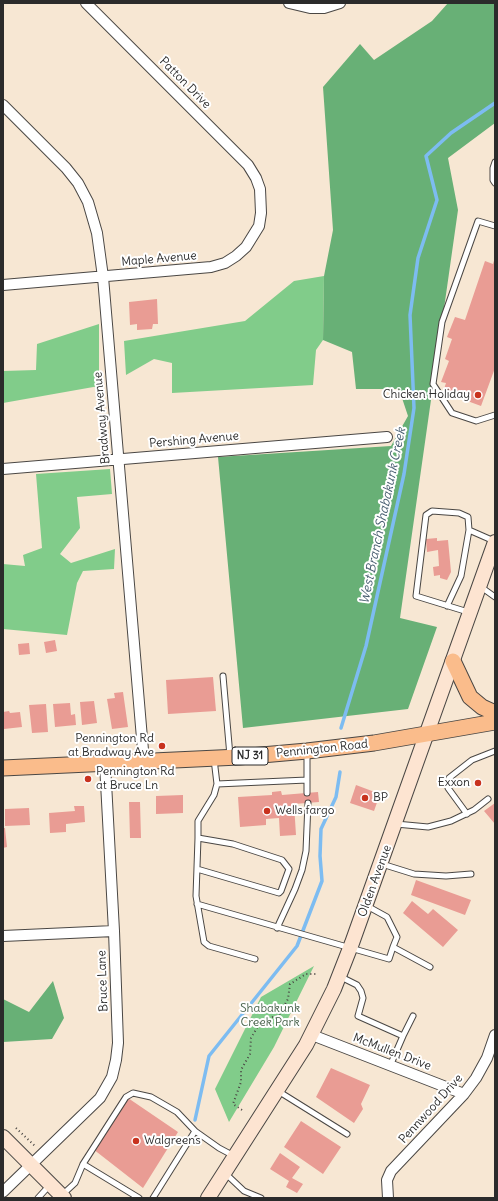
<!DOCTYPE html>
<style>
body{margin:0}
#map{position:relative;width:498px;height:1201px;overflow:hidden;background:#f7e7d3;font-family:Delius,sans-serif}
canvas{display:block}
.frame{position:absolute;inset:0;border:4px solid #2b2b2b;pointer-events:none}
</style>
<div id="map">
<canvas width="498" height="1201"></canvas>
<div class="frame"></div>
</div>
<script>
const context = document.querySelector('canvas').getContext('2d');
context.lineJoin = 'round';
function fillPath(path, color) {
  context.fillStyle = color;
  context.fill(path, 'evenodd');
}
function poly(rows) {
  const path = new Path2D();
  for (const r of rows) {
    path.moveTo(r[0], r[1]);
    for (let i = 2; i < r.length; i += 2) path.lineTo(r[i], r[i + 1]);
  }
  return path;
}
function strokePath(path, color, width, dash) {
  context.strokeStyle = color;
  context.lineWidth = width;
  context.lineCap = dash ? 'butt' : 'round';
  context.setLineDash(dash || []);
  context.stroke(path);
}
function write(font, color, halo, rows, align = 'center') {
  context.font = font + ' Delius,sans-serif';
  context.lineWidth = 4;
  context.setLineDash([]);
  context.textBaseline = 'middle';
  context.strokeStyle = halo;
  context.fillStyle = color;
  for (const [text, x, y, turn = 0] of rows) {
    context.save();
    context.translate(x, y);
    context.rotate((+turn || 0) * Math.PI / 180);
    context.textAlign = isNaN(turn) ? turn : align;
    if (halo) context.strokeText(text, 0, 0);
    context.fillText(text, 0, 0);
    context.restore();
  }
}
const green = poly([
 [324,276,323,340,316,350,313,385,172,393,172,363,154,359,126,375,124,341,245,321,294,281],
 [99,324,99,386,3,403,3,371,36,370,37,344],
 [110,469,112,494,77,497,80,528,60,554,71,563,115,549,114,569,83,571,77,583,67,635,3,629,3,564,25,566,23,555,42,548,36,474],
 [314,966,274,1047,229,1122,215,1089,261,997]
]);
const forest = poly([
 [448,3,495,3,495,123,448,158,458,210,400,618,437,627,408,709,243,728,218,457,391,446,408,416,399,389,356,389,352,352,323,340,324,276,333,230,323,87,360,44,374,60,432,21],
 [53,981,64,1018,52,1039,3,1042,3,999,29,1012]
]);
const stream = poly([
 [341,728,366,646,404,474,414,408,410,315,418,258,437,200,426,156,451,133,495,103],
 [195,1120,209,1056,297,946,322,881,320,856,321,829,336,797,340,772]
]);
const building = poly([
 [495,257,495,368,481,406,443,392,446,383,441,382,449,361,445,359,452,339,447,337,455,317,465,320,485,261,493,264],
 [157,299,158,324,153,324,152,329,137,330,137,324,130,325,129,302],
 [437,538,437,541,448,540,451,572,447,580,440,578,440,575,434,576,433,567,439,566,438,550,427,552,426,539],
 [55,640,57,651,46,653,44,642],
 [29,643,30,654,19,655,18,644],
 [213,677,216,711,168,714,166,680],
 [123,692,128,727,112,729,107,699,115,698,114,693],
 [94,701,97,723,82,725,80,702],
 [70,703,71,715,75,714,76,725,55,727,53,704],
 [46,704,48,732,32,733,29,705],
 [9,711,10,713,20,712,22,727,4,729,3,712],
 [356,785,380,794,374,811,350,803],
 [281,791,282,795,318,792,319,802,294,804,296,835,280,836,279,818,266,819,266,825,240,827,238,797,272,795,272,792],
 [183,795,183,813,156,814,156,796],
 [129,802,140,802,141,838,130,838],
 [495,803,495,824,484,811],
 [74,806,84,806,85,822,66,824,66,832,50,833,49,813,75,811],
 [29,808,30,825,5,826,5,809],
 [3,828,5,828,7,847,3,848],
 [416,880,471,900,465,915,411,895],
 [412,901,428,914,433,909,458,930,443,947,403,913],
 [331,1068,370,1085,361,1104,363,1109,354,1123,316,1097],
 [128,1098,178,1132,143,1188,93,1149],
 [301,1121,341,1147,323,1174,284,1147],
 [280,1153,300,1167,292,1178,303,1184,297,1193,286,1187,289,1181,270,1169]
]);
const path = poly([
 [242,1110,233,1104,241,1082,241,1070,250,1054,251,1038,261,1021,279,1015,288,999,290,984,306,974,316,974],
 [16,1128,35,1146]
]);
const lane = poly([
 [495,162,493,168,493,180,495,183],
 [495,226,478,221,442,322,433,384,452,413,476,421,495,415],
 [481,587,495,597],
 [447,606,461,576,469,530],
 [468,612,416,596,426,515,432,511,459,513,468,517,469,530,494,541],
 [223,676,230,756],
 [307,752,307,793],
 [217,784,307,780],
 [467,814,448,788,449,778,472,760,495,751],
 [396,824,428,827,451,821,474,810,488,799],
 [198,838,196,896,204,942,209,946,255,959],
 [382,864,414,874,446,876,471,874],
 [197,869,279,893,281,891,289,869,282,860,233,844,198,838,198,821,214,795,217,784,214,759],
 [197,904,389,959,393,947,430,967],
 [367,906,387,917,397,937,393,947],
 [277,928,295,889,302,870,306,851,308,803],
 [339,976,357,985,361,991,363,998,358,1016,403,1036,390,1066],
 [403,1036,413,1016],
 [278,1091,347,1134],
 [83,1164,126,1097,133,1093,151,1097,177,1112,195,1131],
 [226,1174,244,1191,261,1198],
 [62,1195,75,1183,83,1164,139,1198],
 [38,1198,49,1186],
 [153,1198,195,1131,219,1148,234,1156]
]);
const street = poly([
 [289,3,310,8,324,8,340,3],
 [3,105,66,168,78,183,88,202,97,233,103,277,144,762],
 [3,285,211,267,225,263,236,256,246,247,259,226,261,213,260,189,256,178,248,165,86,3],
 [3,469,387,437],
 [3,936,114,931],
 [312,1035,464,1094],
 [3,1192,100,1098,112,1077,116,1060,118,1043,114,931,105,764],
 [388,1198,387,1180,391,1171,464,1094,476,1078,487,1058,495,1035]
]);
const secondary = poly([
 [3,1137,64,1198],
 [208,1198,306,1045,334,989,352,943,495,542]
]);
const primary = poly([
 [453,661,470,697,482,707,495,713],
 [3,768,239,757,307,751,374,743,495,722]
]);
const markers = [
 [478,395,4,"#c8321e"],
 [162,746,4,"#c8321e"],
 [88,779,4,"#c8321e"],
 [478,783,4,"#c8321e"],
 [365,798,4,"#c8321e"],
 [267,811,4,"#c8321e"],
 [136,1141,4,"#c8321e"]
];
const shields = [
 [250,756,36]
];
const shieldNames = [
 ["NJ 31",250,756]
];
const streetNames = [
 ["Patton Drive",185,83,45],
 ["Maple Avenue",159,259,-5],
 ["Bradway Avenue",102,418,-95],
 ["Pershing Avenue",194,440,-5],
 ["Pennington Road",322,749,-6],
 ["Olden Avenue",375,881,-70],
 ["Bruce Lane",103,981,-92],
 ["McMullen Drive",392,1052,21],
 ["Pennwood Drive",431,1109,-48]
];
const poiNames = [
 ["Chicken Holiday",470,395,"right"],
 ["Pennington Rd",154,739,"right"],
 ["at Bradway Ave",154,753,"right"],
 ["Pennington Rd",96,772],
 ["at Bruce Ln",96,786],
 ["Exxon",470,783,"right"],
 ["BP",373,798],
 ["Wells fargo",275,811],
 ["Walgreens",144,1141]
];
const parkNames = [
 ["Shabakunk",270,1009],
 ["Creek Park",270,1023]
];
const waterNames = [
 ["West Branch Shabakunk Creek",383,516,-78]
];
fillPath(green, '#81cc8a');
fillPath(forest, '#68b076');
strokePath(stream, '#7dbcf1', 3.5);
fillPath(building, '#e99c94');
strokePath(lane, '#4a4744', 7);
strokePath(street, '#4a4744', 12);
strokePath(secondary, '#4a4744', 16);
strokePath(primary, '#4a4744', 17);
strokePath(path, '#4a4744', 2, [1, 3]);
strokePath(lane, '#fff', 5);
strokePath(street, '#fff', 10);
strokePath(secondary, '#fde4d1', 14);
strokePath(primary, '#fabc8b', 15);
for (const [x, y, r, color] of markers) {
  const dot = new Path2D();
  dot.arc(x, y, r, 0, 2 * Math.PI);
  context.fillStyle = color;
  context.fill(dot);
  strokePath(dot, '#fff', 1.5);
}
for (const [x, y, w] of shields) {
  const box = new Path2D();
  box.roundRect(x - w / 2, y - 9, w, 18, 3);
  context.fillStyle = '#fff';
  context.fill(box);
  strokePath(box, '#2b2b2b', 1);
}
write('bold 11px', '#2b2b2b', null, shieldNames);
write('12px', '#2b2b2b', '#fff', streetNames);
write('12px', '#2b2b2b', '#fff', poiNames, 'left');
write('12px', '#49634c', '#fff', parkNames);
write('italic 13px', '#485e70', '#fff', waterNames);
</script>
